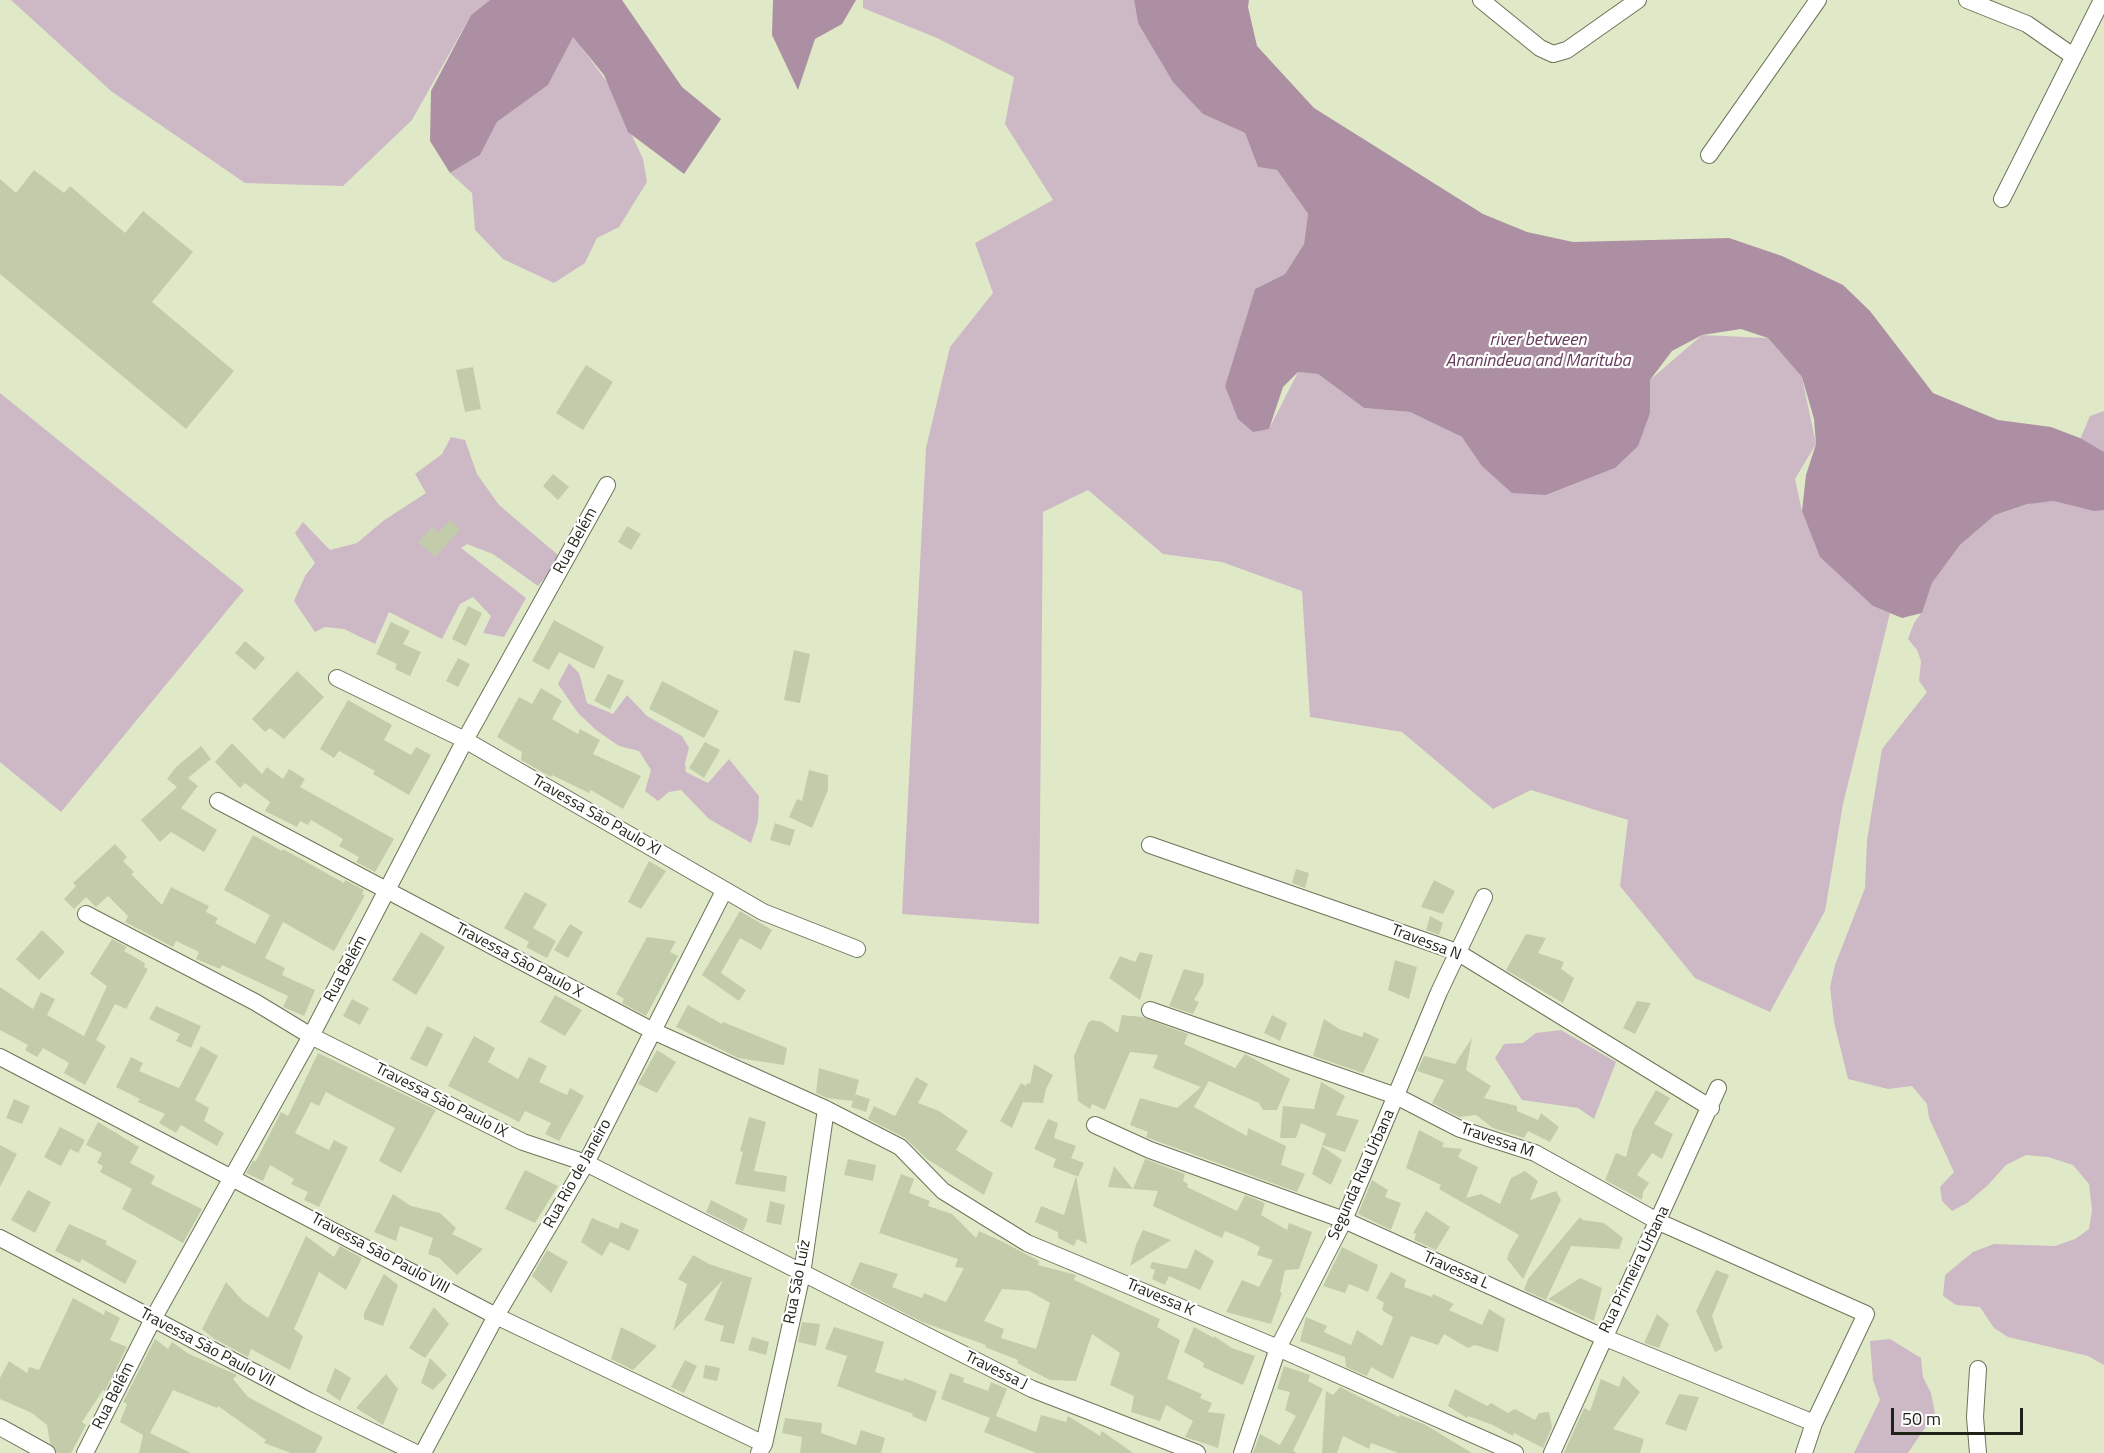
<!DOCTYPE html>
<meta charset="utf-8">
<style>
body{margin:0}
#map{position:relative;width:2104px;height:1453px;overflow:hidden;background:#dfe9c8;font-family:"Titillium Web",sans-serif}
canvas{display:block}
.scale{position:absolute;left:1891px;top:1408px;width:132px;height:27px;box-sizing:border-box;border:3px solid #1f2216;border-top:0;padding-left:8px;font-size:18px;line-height:21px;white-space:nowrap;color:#1f2216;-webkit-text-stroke:4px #fff;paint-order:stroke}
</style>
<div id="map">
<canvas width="2104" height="1453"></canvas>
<div class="scale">50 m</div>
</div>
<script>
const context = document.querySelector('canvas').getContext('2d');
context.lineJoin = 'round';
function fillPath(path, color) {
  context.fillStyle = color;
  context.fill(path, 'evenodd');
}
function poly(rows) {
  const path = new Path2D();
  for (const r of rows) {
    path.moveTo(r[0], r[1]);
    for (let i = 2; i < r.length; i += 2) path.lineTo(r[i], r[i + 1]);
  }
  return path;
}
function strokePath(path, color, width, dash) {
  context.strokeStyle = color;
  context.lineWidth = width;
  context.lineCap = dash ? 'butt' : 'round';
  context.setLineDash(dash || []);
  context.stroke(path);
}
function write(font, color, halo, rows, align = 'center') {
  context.font = font + ' "Titillium Web",sans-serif';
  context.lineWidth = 4.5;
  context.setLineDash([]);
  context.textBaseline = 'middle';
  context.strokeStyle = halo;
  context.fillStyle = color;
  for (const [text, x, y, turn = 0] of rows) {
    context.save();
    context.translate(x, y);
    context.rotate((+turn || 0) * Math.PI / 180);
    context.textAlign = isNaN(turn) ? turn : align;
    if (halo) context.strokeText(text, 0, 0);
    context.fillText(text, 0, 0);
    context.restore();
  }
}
const green = poly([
 [11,0,490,0,471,15,412,120,343,186,245,183,111,91],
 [863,0,1134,0,1138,23,1203,114,1245,133,1258,167,1277,170,1308,214,1304,244,1285,274,1255,289,1225,386,1253,431,1269,429,1298,372,1318,374,1364,408,1410,412,1462,437,1546,495,1615,468,1650,413,1650,380,1702,335,1768,338,1802,377,1816,444,1795,479,1802,511,1873,606,1890,613,1843,804,1825,911,1770,1012,1695,978,1620,886,1628,820,1531,790,1493,809,1402,732,1310,717,1302,591,1222,562,1163,554,1088,490,1043,512,1039,924,902,914,926,448,950,347,993,293,975,243,1053,200,1005,124,1014,77,937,38,863,8],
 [573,36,607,82,643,159,647,182,619,227,597,238,585,263,554,283,503,259,475,230,472,193,450,173,480,155,497,122,548,85],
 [0,393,244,590,61,812,0,762],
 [2104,411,2104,1365,2088,1356,2008,1337,1994,1328,1980,1307,1956,1305,1943,1296,1945,1275,1973,1252,1994,1244,2055,1246,2075,1239,2089,1229,2092,1210,2089,1184,2073,1165,2048,1157,2026,1155,2006,1165,1988,1185,1967,1203,1952,1211,1942,1201,1940,1187,1954,1172,1929,1118,1927,1104,1912,1086,1888,1089,1848,1079,1834,1022,1830,987,1835,965,1865,888,1867,840,1882,749,1927,692,1919,681,1921,661,1917,650,1908,639,1914,623,1922,612,1932,583,1960,545,1995,515,2032,503,2054,501,2090,416],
 [451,437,465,440,477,474,499,505,558,555,549,573,538,586,493,554,467,544,461,548,526,598,504,637,483,633,491,616,473,597,460,604,442,639,389,612,375,644,344,629,325,627,315,632,294,601,305,576,315,563,295,533,303,522,330,550,357,543,383,521,426,493,415,474,442,454],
 [569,663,579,673,587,703,613,714,627,695,647,716,682,736,689,748,685,763,686,772,708,783,729,759,759,796,758,821,751,843,709,819,681,790,669,792,658,801,645,791,651,770,639,751,619,746,596,730,578,713,558,684],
 [1561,1030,1616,1062,1594,1119,1578,1108,1522,1100,1495,1058,1504,1044,1523,1043,1536,1033],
 [1890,1339,1921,1358,1923,1377,1931,1393,1935,1413,1908,1453,1854,1453,1880,1400,1873,1380,1870,1341]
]);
const water = poly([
 [490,0,622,0,682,87,721,119,684,174,628,132,604,75,573,37,548,85,497,122,480,155,450,173,430,141,431,91,471,15],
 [773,0,856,0,842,24,815,39,798,90,772,35],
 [1134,0,1249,0,1248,7,1257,46,1314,108,1483,214,1527,232,1573,242,1729,238,1782,256,1843,285,1870,311,1933,393,1998,420,2051,427,2080,438,2104,452,2104,510,2094,511,2054,501,2028,504,1995,515,1960,545,1932,583,1922,613,1902,618,1873,606,1820,557,1802,511,1806,475,1816,444,1814,419,1802,377,1768,338,1741,329,1702,335,1672,351,1650,380,1650,413,1638,446,1615,468,1546,495,1512,493,1482,466,1462,437,1410,412,1364,408,1318,374,1298,372,1283,387,1269,429,1253,432,1238,419,1225,386,1255,289,1285,274,1304,244,1308,214,1277,170,1258,167,1245,133,1203,114,1173,82,1138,23]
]);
const building = poly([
 [34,170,64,193,70,186,125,233,143,211,193,252,152,302,234,371,186,429,0,274,0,179,16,193],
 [586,365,613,382,583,430,556,413],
 [473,367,481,409,465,412,456,370],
 [553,474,569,487,558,500,543,486],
 [450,520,460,530,435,557,418,542,432,527,438,533],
 [627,526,641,534,631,550,618,542],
 [468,606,482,613,466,646,452,639],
 [554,620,604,647,594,669,559,652,549,670,532,661],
 [391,622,410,631,403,644,421,652,410,676,395,669,397,664,376,654],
 [245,641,265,658,255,670,235,653],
 [794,650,810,654,800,703,784,700],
 [458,658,470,664,458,687,446,681],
 [297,671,324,697,284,739,270,728,265,732,252,719],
 [608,674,624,681,610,709,594,701],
 [662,681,719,711,704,738,649,709],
 [541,688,562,701,552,719,578,734,580,729,600,740,593,754,641,776,623,809,591,790,589,793,552,775,551,777,521,760,522,752,497,737,519,697,532,704],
 [348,700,392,725,384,740,411,755,416,747,431,755,409,795,373,774,375,771,339,751,334,758,320,749],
 [705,742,720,750,704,778,689,768],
 [232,743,262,774,267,767,283,779,289,769,305,779,300,787,394,839,375,872,356,862,359,857,339,846,343,839,311,820,308,825,300,821,297,827,265,811,270,802,245,783,240,788,215,762],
 [201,746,211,759,188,778,198,786,181,808,217,830,204,852,171,832,160,842,141,820,177,787,167,779,176,767],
 [809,770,828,775,828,790,812,828,789,817,797,799,802,801],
 [775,823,795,830,790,846,770,840],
 [253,835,282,851,283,849,344,883,345,880,364,890,362,894,365,895,334,951,283,922,265,958,285,968,282,975,315,990,304,1016,283,1007,288,996,222,965,220,969,196,959,199,952,176,941,173,947,125,922,128,916,108,896,96,907,86,897,74,909,64,899,76,886,73,883,115,844,127,857,123,861,134,872,131,874,162,905,171,887,209,906,206,912,218,918,215,923,255,944,270,915,224,890],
 [649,861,666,871,641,909,628,902],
 [1296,869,1309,873,1305,888,1292,883],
 [1434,880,1455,891,1443,914,1421,907],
 [525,892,547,904,533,928,556,941,547,958,526,947,529,942,504,928],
 [740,911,772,930,761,950,740,938,721,973,746,990,739,1001,702,975],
 [1430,916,1443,923,1439,935,1426,930],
 [570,924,583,932,568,958,554,950],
 [42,930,65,952,39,980,16,959],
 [421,932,445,947,416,995,392,980],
 [1526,934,1546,938,1538,953,1564,962,1561,969,1574,978,1563,1003,1506,970],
 [647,937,676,941,670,952,678,956,646,1016,622,1003,624,999,616,994],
 [112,939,127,947,124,951,145,963,144,967,148,969,126,1009,115,1004,96,1040,106,1046,85,1085,64,1073,69,1063,43,1048,37,1057,25,1050,28,1045,0,1030,0,987,33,1009,41,992,55,999,47,1015,84,1036,107,986,90,974],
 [1140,952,1153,955,1140,1000,1109,978,1120,956,1135,962],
 [1395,960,1417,967,1409,999,1388,990],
 [1184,969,1204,974,1203,984,1194,1000,1199,1002,1193,1014,1169,1006],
 [555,995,582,1010,565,1036,540,1022],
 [352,999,369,1008,360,1025,343,1016],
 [1637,1001,1651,1003,1635,1034,1623,1028],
 [688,1005,722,1024,723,1022,787,1048,784,1065,738,1058,676,1027],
 [156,1006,201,1026,191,1048,176,1041,180,1034,149,1019],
 [1122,1015,1142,1017,1188,1034,1184,1044,1235,1068,1245,1054,1290,1079,1277,1110,1263,1110,1259,1103,1209,1081,1194,1107,1247,1136,1248,1128,1286,1146,1281,1165,1305,1174,1297,1192,1154,1140,1146,1137,1148,1132,1130,1125,1140,1098,1177,1108,1201,1087,1153,1068,1158,1055,1130,1052,1105,1110,1092,1104,1090,1109,1078,1101,1074,1056,1088,1023,1092,1020,1102,1022,1118,1033],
 [1272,1015,1287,1023,1280,1041,1264,1033],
 [1324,1019,1339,1029,1362,1037,1364,1032,1379,1039,1363,1073,1313,1056],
 [427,1026,443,1034,427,1067,410,1059],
 [474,1036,495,1048,488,1062,518,1079,529,1057,547,1066,539,1082,567,1095,570,1088,584,1096,559,1141,545,1134,551,1123,525,1111,519,1122,448,1086],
 [1472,1038,1466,1070,1491,1086,1484,1098,1517,1106,1517,1111,1538,1120,1541,1113,1559,1127,1550,1142,1528,1131,1524,1138,1493,1128,1476,1115,1459,1117,1432,1103,1444,1080,1417,1071,1424,1056,1455,1064],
 [201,1046,218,1056,195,1100,209,1108,204,1121,224,1133,217,1146,181,1125,176,1133,159,1123,165,1114,138,1102,140,1099,116,1087,131,1057,143,1063,139,1071,179,1088],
 [657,1050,676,1062,657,1093,638,1084],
 [318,1053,436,1110,401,1173,379,1161,395,1128,326,1092,319,1106,311,1102,295,1133,329,1150,334,1140,348,1147,319,1207,304,1200,308,1192,291,1184,294,1179,270,1165,263,1181,246,1173,253,1161,256,1161,281,1112,288,1116],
 [1034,1064,1053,1075,1046,1089,1043,1103,1023,1102,1012,1128,1000,1121,1021,1083,1026,1086,1027,1083,1030,1084],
 [819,1068,859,1080,854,1099,855,1094,870,1099,866,1112,851,1107,853,1101,827,1098,816,1093],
 [916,1077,928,1084,918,1103,939,1111,968,1131,956,1150,993,1173,984,1195,927,1159,905,1138,868,1119,874,1106,895,1116],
 [1321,1082,1345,1096,1336,1115,1359,1120,1345,1152,1322,1145,1326,1134,1301,1123,1296,1138,1280,1138,1283,1106,1314,1109],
 [1656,1090,1670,1098,1654,1124,1673,1134,1662,1159,1652,1153,1637,1175,1649,1183,1643,1192,1642,1200,1605,1180,1616,1153,1626,1157,1633,1130],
 [14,1099,30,1106,22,1124,6,1118],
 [749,1117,766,1122,754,1171,787,1176,785,1192,735,1184,743,1152,740,1151],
 [1048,1119,1058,1123,1054,1138,1076,1146,1071,1158,1084,1163,1078,1177,1076,1175,1087,1244,1077,1239,1074,1246,1058,1238,1058,1232,1035,1222,1041,1206,1064,1215,1076,1176,1053,1167,1056,1159,1034,1149],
 [98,1122,139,1147,130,1163,155,1176,151,1184,202,1209,183,1243,122,1209,132,1189,100,1172,103,1166,97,1163,102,1153,86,1145],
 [60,1127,85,1140,78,1153,70,1149,61,1166,44,1157],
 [1419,1130,1444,1143,1442,1147,1462,1149,1458,1157,1478,1167,1466,1198,1481,1194,1500,1204,1511,1178,1525,1171,1538,1181,1530,1200,1556,1191,1561,1200,1523,1279,1507,1259,1509,1252,1519,1235,1439,1189,1441,1185,1406,1168],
 [0,1145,17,1154,0,1187],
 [1322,1146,1342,1160,1331,1185,1312,1174],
 [848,1159,876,1165,873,1181,844,1175],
 [1145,1159,1185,1174,1183,1181,1188,1184,1187,1187,1237,1211,1245,1195,1265,1203,1261,1215,1287,1230,1289,1223,1312,1232,1299,1269,1285,1270,1280,1292,1282,1293,1271,1324,1226,1312,1242,1280,1259,1287,1273,1260,1257,1255,1260,1247,1244,1239,1225,1231,1222,1238,1153,1206,1158,1191,1133,1189],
 [1114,1166,1133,1189,1108,1187],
 [525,1170,558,1186,535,1223,505,1209],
 [901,1174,914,1179,909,1193,930,1201,928,1206,952,1214,976,1238,979,1231,1003,1242,1039,1261,1038,1265,1076,1275,1074,1280,1160,1319,1157,1327,1180,1340,1167,1379,1202,1394,1200,1398,1212,1403,1208,1412,1225,1414,1218,1448,1185,1437,1193,1421,1166,1405,1160,1421,1131,1412,1134,1396,1110,1385,1120,1353,1092,1334,1076,1381,1050,1380,1017,1363,1018,1360,985,1347,986,1345,922,1322,850,1285,860,1262,898,1274,892,1287,922,1298,924,1293,946,1302,964,1268,955,1267,958,1259,879,1233],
 [1002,1289,1029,1291,1050,1303,1036,1349,1001,1338,1004,1329,984,1321],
 [1372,1180,1388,1190,1385,1197,1401,1203,1391,1230,1358,1214],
 [28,1190,51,1202,35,1233,11,1220],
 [393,1194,411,1206,440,1213,456,1228,452,1234,483,1249,457,1275,439,1258,428,1254,433,1238,400,1226,396,1241,374,1232],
 [711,1200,748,1219,743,1231,706,1212],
 [770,1201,785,1205,781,1225,766,1222],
 [1426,1211,1450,1227,1436,1250,1414,1240,1416,1234,1413,1233],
 [1580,1217,1583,1220,1604,1223,1623,1238,1619,1249,1571,1246,1546,1300,1524,1290,1528,1279],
 [592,1218,618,1229,621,1222,639,1230,629,1251,610,1242,602,1256,581,1242],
 [69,1224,107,1241,105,1244,137,1261,125,1284,82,1259,80,1263,55,1251],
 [1143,1230,1171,1240,1130,1266,1136,1245],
 [306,1236,334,1257,340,1246,362,1258,346,1290,319,1272,294,1329,303,1336,290,1370,251,1349,248,1357,213,1338,202,1329,226,1282,243,1301,268,1318],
 [1342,1247,1378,1265,1368,1292,1349,1284,1345,1293,1323,1286],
 [1195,1249,1214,1261,1200,1290,1169,1276,1165,1285,1152,1279,1155,1270,1150,1268,1152,1262,1187,1269],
 [547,1250,568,1262,551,1293,532,1276],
 [693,1255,709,1264,752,1278,734,1344,720,1341,724,1326,704,1320,723,1280,673,1331,687,1284,678,1279],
 [1716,1270,1729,1275,1712,1316,1723,1348,1715,1352,1696,1311],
 [1391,1272,1406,1280,1404,1287,1432,1297,1433,1294,1454,1304,1449,1310,1482,1325,1489,1309,1505,1319,1498,1352,1475,1345,1468,1348,1444,1334,1438,1345,1411,1336,1393,1379,1371,1367,1367,1376,1346,1367,1345,1357,1300,1341,1306,1317,1327,1326,1324,1332,1351,1345,1357,1330,1382,1346,1393,1317,1382,1310,1384,1303,1376,1298],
 [384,1274,398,1285,383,1326,364,1319,364,1313],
 [1580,1278,1602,1288,1594,1321,1548,1299],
 [73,1298,104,1315,105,1310,120,1318,110,1340,127,1347,105,1391,103,1390,82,1422,86,1425,71,1453,57,1453,50,1443,47,1425,32,1413,0,1399,0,1378,9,1361,27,1373,29,1367,39,1370],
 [434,1307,449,1324,425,1358,409,1348],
 [1657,1314,1669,1324,1659,1348,1644,1343],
 [802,1322,820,1324,816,1346,798,1342],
 [621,1327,657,1346,633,1370,611,1359],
 [834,1327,884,1342,875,1372,903,1381,904,1378,937,1391,926,1422,912,1416,913,1414,837,1386,847,1356,825,1349],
 [1194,1327,1214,1338,1214,1336,1232,1348,1255,1356,1243,1385,1203,1367,1204,1363,1184,1352],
 [752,1337,769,1342,766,1355,748,1350],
 [155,1339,168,1349,172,1342,189,1354,237,1375,233,1379,248,1397,323,1437,315,1453,291,1453,264,1443,266,1440,218,1406,217,1408,173,1390,150,1433,191,1453,139,1453,143,1435,120,1422,127,1404,123,1402],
 [430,1358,447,1375,433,1390,421,1383],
 [685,1360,697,1366,684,1393,671,1387],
 [705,1365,720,1368,717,1381,703,1378],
 [1284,1366,1310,1375,1308,1381,1323,1389,1293,1451,1297,1453,1253,1453,1260,1434,1280,1445,1296,1416,1285,1410,1290,1392,1277,1389],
 [335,1368,351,1378,340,1401,326,1391],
 [950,1373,964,1378,963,1382,988,1391,991,1382,1007,1389,996,1416,1036,1432,1041,1415,1066,1422,1068,1416,1100,1436,1102,1431,1133,1453,1036,1453,984,1432,990,1418,941,1399],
 [386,1374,398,1389,383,1425,356,1408],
 [1623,1376,1640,1392,1613,1429,1644,1439,1640,1453,1564,1453,1584,1408,1590,1411,1601,1379,1619,1387],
 [1340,1387,1399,1417,1400,1415,1424,1424,1472,1453,1398,1453,1371,1443,1369,1449,1343,1436,1337,1453,1322,1453,1326,1391,1333,1395],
 [1455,1389,1487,1406,1491,1403,1508,1413,1515,1409,1535,1420,1539,1413,1549,1412,1552,1427,1543,1448,1514,1433,1513,1436,1493,1425,1468,1416,1467,1418,1448,1406],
 [1679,1394,1699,1397,1686,1431,1665,1424],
 [785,1418,822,1423,821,1433,856,1445,861,1430,885,1438,881,1453,800,1453,802,1437,782,1433]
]);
const minor = poly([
 [1481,0,1540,48,1553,54,1567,50,1638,0],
 [1967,0,2027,24,2073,56],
 [1709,155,1818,0],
 [2002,199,2102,0],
 [337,678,465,740,763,912,857,949],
 [218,801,653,1031,826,1109,900,1147,943,1191,1027,1243,1278,1348,1515,1453],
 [1150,845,1457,952,1711,1108],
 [86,914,255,1002,311,1036,523,1142,586,1163,1032,1389,1197,1453],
 [1150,1010,1396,1096,1460,1129,1535,1153,1659,1222,1866,1314,1814,1423,1804,1453],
 [0,1057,496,1316,764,1444],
 [1095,1125,1150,1150,1344,1220,1603,1337,1814,1423],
 [0,1238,309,1401,416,1453],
 [0,1427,47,1453],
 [85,1453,153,1319,311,1036,465,740,607,485],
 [423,1453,496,1316,586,1163,724,891],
 [759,1453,764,1444,802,1274,826,1109],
 [1242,1453,1278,1348,1344,1220,1439,992,1484,897],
 [1552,1453,1718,1088],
 [1978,1453,1975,1417,1978,1369]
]);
const streetNames = [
 ["Rua Belém",576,541,-61],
 ["Travessa São Paulo XI",596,816,30],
 ["Travessa N",1426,943,21],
 ["Travessa São Paulo X",519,961,28],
 ["Rua Belém",346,969,-62],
 ["Travessa São Paulo IX",441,1101,27],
 ["Travessa M",1497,1141,19],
 ["Rua Rio de Janeiro",578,1174,-61],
 ["Segunda Rua Urbana",1362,1175,-66],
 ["Travessa São Paulo VIII",380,1254,28],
 ["Rua Primeira Urbana",1635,1270,-64],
 ["Travessa L",1456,1271,24],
 ["Rua São Luíz",798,1282,-79],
 ["Travessa K",1160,1298,23],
 ["Travessa São Paulo VII",207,1348,28],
 ["Travessa J",996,1371,26],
 ["Rua Belém",114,1396,-63]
];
const waterNames = [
 ["river between",1538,341],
 ["Ananindeua and Marituba",1538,362]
];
fillPath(green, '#cdb9c5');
fillPath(water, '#ac8fa2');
fillPath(building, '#c2ccab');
strokePath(minor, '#6d7558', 18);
strokePath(minor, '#fff', 16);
write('16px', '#1f2216', '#fff', streetNames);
write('italic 18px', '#663b59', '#fff', waterNames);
</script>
